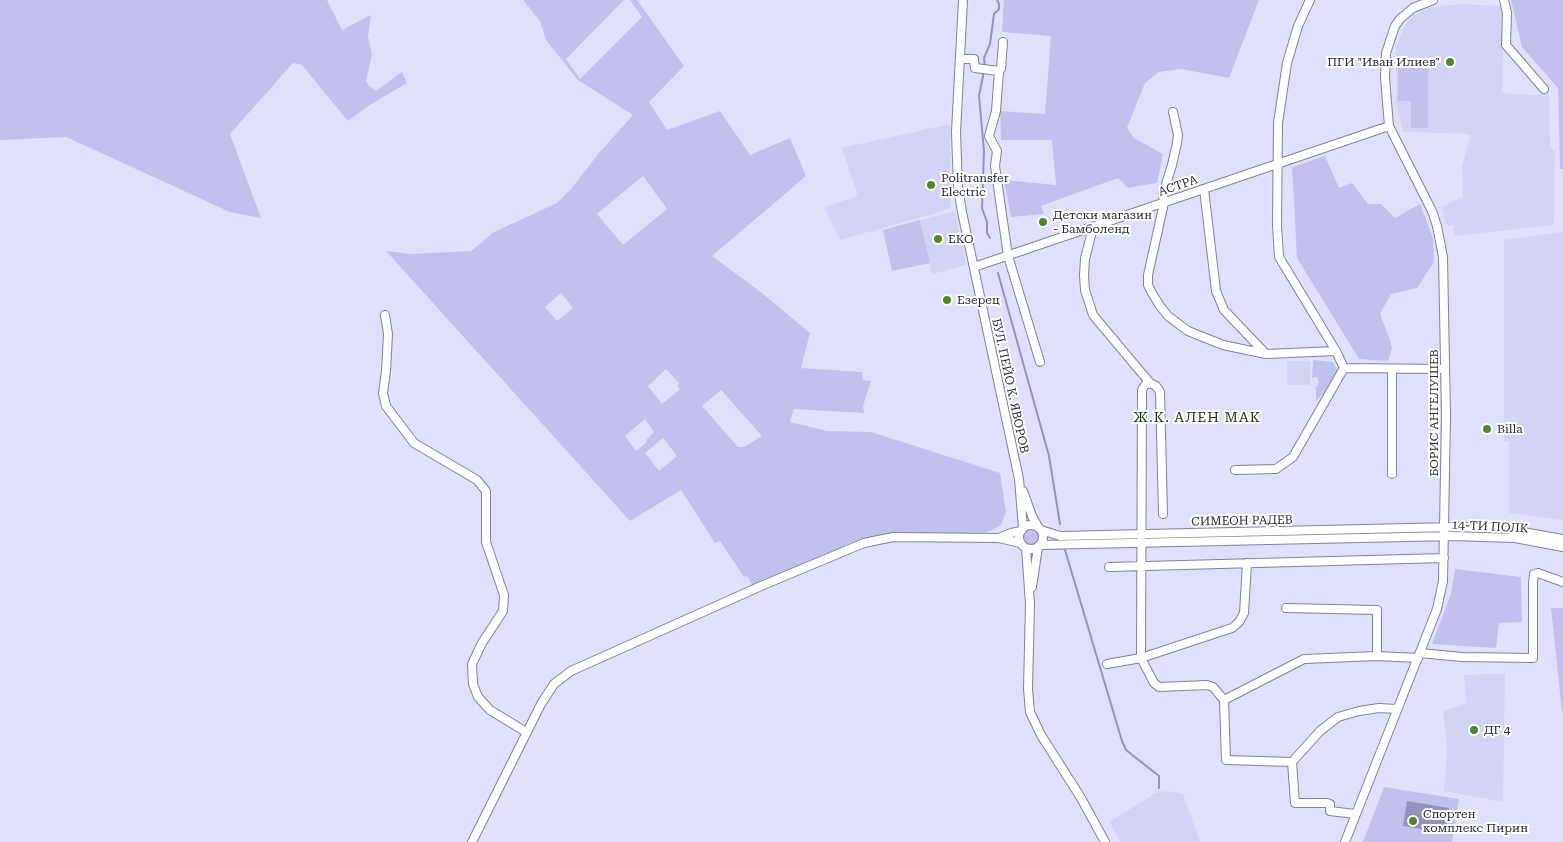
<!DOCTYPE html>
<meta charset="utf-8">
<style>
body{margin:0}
canvas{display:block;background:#e0e0fd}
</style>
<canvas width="1563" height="842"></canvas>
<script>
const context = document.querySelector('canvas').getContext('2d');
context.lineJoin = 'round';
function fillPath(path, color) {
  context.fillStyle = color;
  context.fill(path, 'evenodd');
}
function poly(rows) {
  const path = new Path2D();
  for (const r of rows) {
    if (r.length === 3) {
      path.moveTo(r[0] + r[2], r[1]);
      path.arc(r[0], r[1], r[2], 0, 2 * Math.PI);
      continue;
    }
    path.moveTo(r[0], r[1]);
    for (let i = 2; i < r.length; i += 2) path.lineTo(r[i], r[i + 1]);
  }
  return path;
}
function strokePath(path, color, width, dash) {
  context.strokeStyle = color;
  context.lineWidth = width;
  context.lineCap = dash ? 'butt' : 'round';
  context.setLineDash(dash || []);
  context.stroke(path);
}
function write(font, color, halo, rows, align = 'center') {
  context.font = font + ' "Roboto Serif",serif';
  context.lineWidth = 4;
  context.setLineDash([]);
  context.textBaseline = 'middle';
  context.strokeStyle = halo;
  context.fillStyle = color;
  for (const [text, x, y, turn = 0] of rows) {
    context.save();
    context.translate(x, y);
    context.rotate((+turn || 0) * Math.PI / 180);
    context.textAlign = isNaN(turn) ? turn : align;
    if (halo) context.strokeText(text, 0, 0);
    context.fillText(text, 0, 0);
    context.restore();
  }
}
const built = poly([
 [1460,4,1502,6,1504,25,1502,93,1535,95,1549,92,1550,147,1555,151,1554,225,1455,236,1453,225,1447,226,1441,207,1463,197,1462,166,1471,134,1403,132,1396,102,1396,48,1404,29,1408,21,1414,16,1431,7],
 [950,124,950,208,943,211,840,240,824,207,858,196,842,148],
 [955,211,966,265,932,274,920,220],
 [1563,232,1563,520,1509,513,1509,442,1504,441,1504,240],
 [1287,361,1310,361,1310,385,1287,385],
 [1505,673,1503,802,1444,791,1447,749,1443,711,1467,704,1464,675],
 [1167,791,1183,794,1200,842,1120,842,1110,822,1155,793]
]);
const green = poly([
 [0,0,327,0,342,30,371,15,368,37,372,54,366,81,369,86,376,91,402,72,407,83,368,106,348,121,302,65,293,63,230,134,261,218,230,212,66,137,0,140],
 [523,0,624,0,566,59,580,79,642,17,630,0,637,0,684,66,649,102,667,130,720,111,750,155,790,138,806,176,712,256,762,293,810,333,801,368,862,372,863,380,871,381,863,406,864,413,794,409,790,422,827,431,871,432,1000,473,1006,512,1001,525,988,532,948,534,891,534,871,537,852,542,813,561,752,585,747,576,744,577,720,541,715,543,681,490,630,521,386,251,411,254,471,251,494,232,557,203,571,189,599,153,633,115,578,80,546,40,540,21],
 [643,176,667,209,623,245,597,214],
 [561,293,573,308,557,321,545,307],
 [666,369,679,383,677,386,680,389,662,404,648,386],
 [721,390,762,436,744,447,738,447,702,406],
 [645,419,654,432,647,439,646,443,636,451,625,436],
 [663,438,677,456,659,471,645,453],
 [1004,0,1259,0,1229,78,1181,69,1159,72,1145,83,1127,128,1134,138,1163,154,1157,183,1128,188,1118,178,1041,206,1044,214,1011,217,1004,180,1056,185,1052,140,1001,140,1000,111,1045,114,1051,36,1002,32],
 [1511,0,1563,0,1563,169,1560,169,1558,88,1522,47],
 [1398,62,1428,62,1428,128,1411,128,1411,101,1398,101],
 [1325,156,1339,188,1352,183,1368,204,1381,204,1395,218,1420,204,1433,238,1434,262,1417,288,1391,294,1380,314,1390,340,1392,349,1388,361,1359,359,1297,258,1292,167],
 [920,220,930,263,892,271,883,230],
 [1313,360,1333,362,1339,373,1330,387,1316,401,1316,387,1319,383,1317,377,1312,378],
 [1031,537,9],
 [1455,569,1521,577,1522,622,1499,623,1496,648,1432,644,1451,594],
 [1551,608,1563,608,1563,712,1562,712],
 [1384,787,1459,799,1452,842,1363,842]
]);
const water = poly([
 [1407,801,1449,808,1445,833,1403,826]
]);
const stream = poly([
 [985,67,984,58,990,44,994,14,999,9,999,4,997,0],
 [984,71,979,96,984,151,982,208,987,222,987,233,990,238],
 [998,273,1049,456,1060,524],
 [1065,550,1122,741,1126,750,1159,776,1159,788]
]);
const minor = poly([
 [963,0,956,132,958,187,962,212,1019,479,1023,528],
 [1310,0,1298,26,1287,63,1278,123,1277,225,1279,257,1336,351,1344,368],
 [1504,0,1507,13,1506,45,1544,89],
 [1003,42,1001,69,999,71,996,111,989,136,997,151,995,166,1008,256,1040,362],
 [960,59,974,59,975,68,999,71],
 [1173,112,1178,135,1177,143,1172,165,1163,194,1164,203,1148,275,1148,285,1152,293,1160,306,1168,316,1188,331,1223,345,1266,354,1336,351],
 [1204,189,1216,291,1224,310,1266,354],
 [1093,227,1085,259,1084,275,1085,290,1093,315,1150,383],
 [974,267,1389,126],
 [385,315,388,334,386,371,383,393,386,406,414,443,477,480,486,491,486,542,504,595,503,611,482,643,472,664,473,684,478,697,490,710,526,732],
 [1344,368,1445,369],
 [1235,470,1276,469,1293,457,1344,368],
 [1392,474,1392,369],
 [1023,491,1032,516,1038,527],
 [1163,514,1160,392,1156,386,1150,383,1145,385,1142,390,1141,658,1154,683,1159,687,1207,685,1213,687,1224,700,1226,760,1292,762,1295,803,1327,803,1330,804,1330,811,1355,814],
 [1031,537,12],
 [1041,530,1060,536,1452,527,1501,528,1563,539],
 [999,538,1011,533,1021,531],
 [1040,545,1452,536,1515,538,1563,547],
 [1026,548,1030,604,1028,689,1030,712,1041,735,1081,798,1105,842],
 [1109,567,1444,558],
 [1032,587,1038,547],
 [1286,608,1377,610,1377,656],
 [1420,653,1462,657,1533,658,1533,584,1534,574,1538,573,1563,582],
 [1107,664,1141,658,1232,628,1239,622,1244,613,1247,563],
 [1224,700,1304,659,1377,656,1418,658],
 [1292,762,1320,731,1338,717,1359,711,1379,708,1397,709],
 [472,842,541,704,554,684,571,671,761,586,864,543,893,537,999,538,1020,543],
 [1345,842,1437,609,1443,581,1446,416,1443,257,1437,226,1432,211,1389,126,1385,78,1386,53,1395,26,1400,19,1413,8,1433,0]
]);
const markers = [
 [1450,62,5,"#4e8a28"],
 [931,185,5,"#4e8a28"],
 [1043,222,5,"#4e8a28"],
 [938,239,5,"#4e8a28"],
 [947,300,5,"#4e8a28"],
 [1487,429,5,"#4e8a28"],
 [1474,730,5,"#4e8a28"],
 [1413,821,5,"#4e8a28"]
];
const poiNames = [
 ["ПГИ \"Иван Илиев\"",1440,62,"right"],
 ["Politransfer",941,178],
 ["Electric",941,192],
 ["Детски магазин",1053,215],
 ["- Бамболенд",1053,229],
 ["EKO",948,239],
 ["Езерец",957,300],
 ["Billa",1497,429],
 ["ДГ 4",1484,730],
 ["Спортен",1423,814],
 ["комплекс Пирин",1423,828]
];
const streetNames = [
 ["АСТРА",1178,186,-19],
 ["БУЛ. ПЕЙО К. ЯВОРОВ",1010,386,78],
 ["БОРИС АНГЕЛУШЕВ",1434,413,-90],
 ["СИМЕОН РАДЕВ",1242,521,-1],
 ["14-ТИ ПОЛК",1490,527,3]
];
const neighbourhoodNames = [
 ["Ж.К. АЛЕН МАК",1197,418]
];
fillPath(built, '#d3d3f6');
fillPath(green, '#c2c1ee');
fillPath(water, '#9392bd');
strokePath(stream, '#9392bd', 2);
strokePath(minor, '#82819b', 10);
strokePath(minor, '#fff', 8);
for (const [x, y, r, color] of markers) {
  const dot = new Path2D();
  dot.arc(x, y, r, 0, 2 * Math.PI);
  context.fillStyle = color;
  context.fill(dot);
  strokePath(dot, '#fff', 2);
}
write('12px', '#282833', '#fff', poiNames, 'left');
write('12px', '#282833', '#fff', streetNames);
context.letterSpacing = '1px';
write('14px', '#1d390a', '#fff', neighbourhoodNames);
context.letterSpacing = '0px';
</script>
